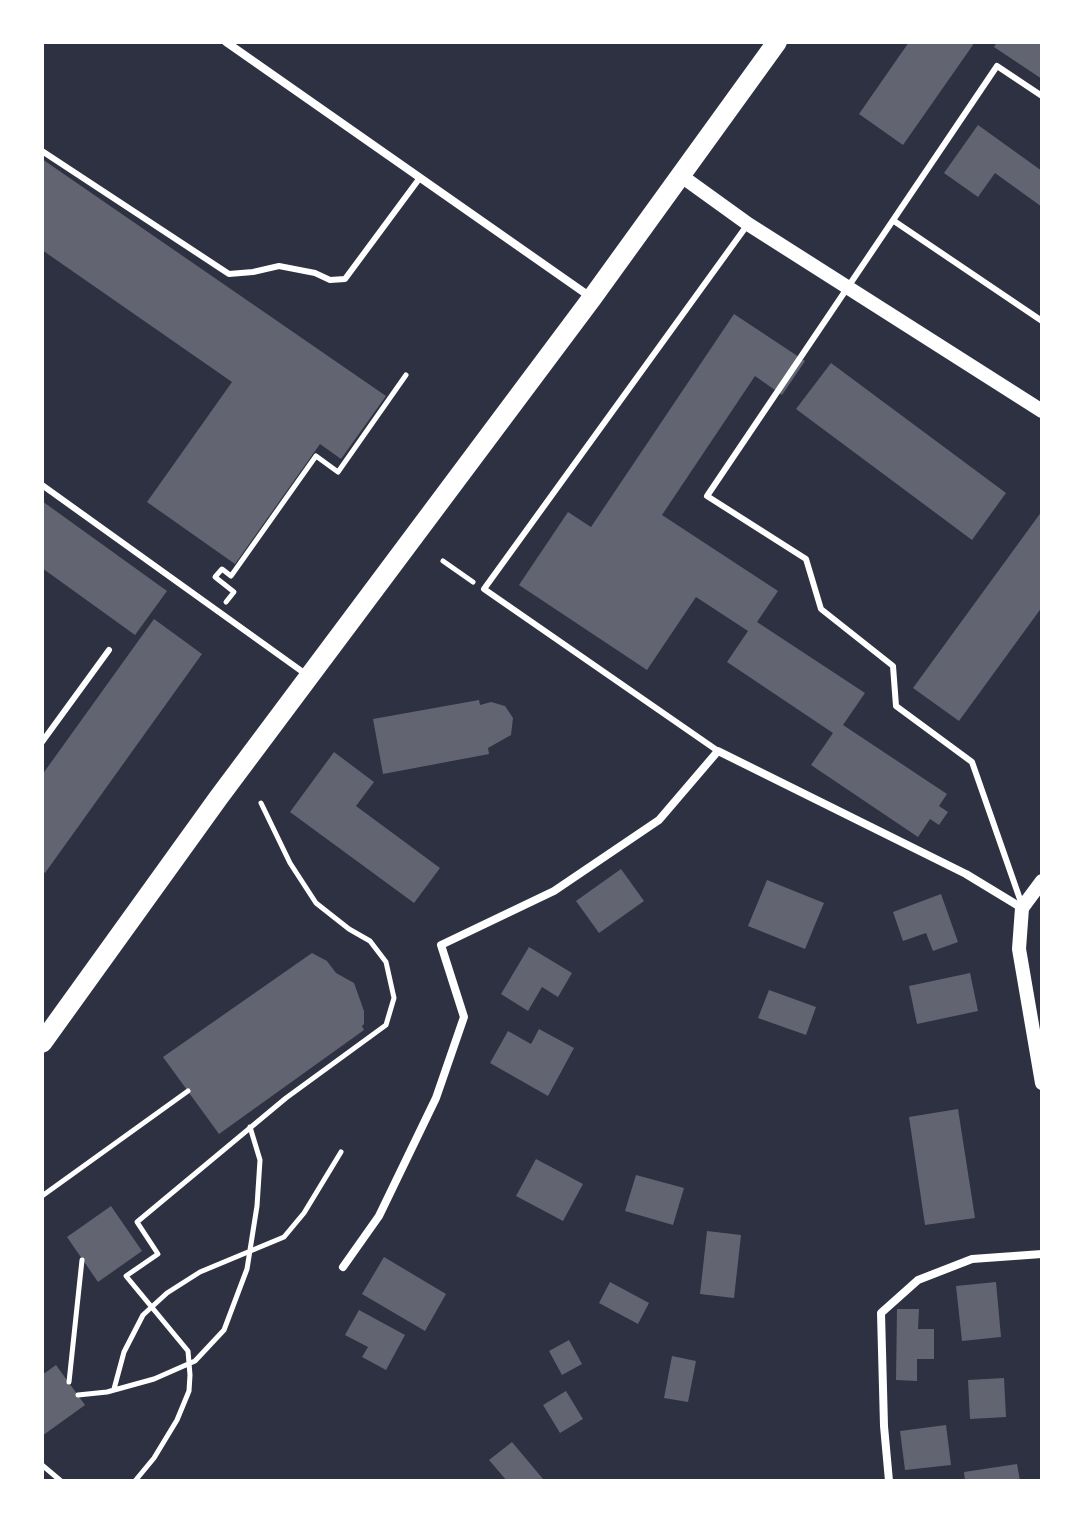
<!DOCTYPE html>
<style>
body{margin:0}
#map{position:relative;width:1084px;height:1523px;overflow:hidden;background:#2d3142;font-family:Commissioner,sans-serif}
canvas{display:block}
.frame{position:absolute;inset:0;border:44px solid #fff;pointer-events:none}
</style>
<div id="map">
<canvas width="1084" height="1523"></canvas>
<div class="frame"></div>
</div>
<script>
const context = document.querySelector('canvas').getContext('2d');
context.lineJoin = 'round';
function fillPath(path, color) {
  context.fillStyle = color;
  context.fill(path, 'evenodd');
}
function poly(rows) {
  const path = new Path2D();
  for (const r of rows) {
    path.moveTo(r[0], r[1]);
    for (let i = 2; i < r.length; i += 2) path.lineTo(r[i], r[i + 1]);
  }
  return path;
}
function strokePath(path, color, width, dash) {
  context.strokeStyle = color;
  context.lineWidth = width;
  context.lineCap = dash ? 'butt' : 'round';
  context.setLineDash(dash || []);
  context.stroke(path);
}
const building = poly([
 [909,42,975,42,903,145,859,114],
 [997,42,1042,42,1042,79,994,47],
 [978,125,1042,171,1042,207,995,173,978,197,944,173],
 [42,159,386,396,341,459,320,444,235,564,147,502,232,382,42,250],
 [734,314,805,361,782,395,755,376,662,515,778,591,757,622,865,693,843,725,947,794,939,806,948,812,939,825,930,819,918,837,811,765,833,733,727,662,748,631,696,597,647,670,519,585,568,512,591,527],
 [831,363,1006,493,972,540,796,409],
 [42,501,167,591,135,635,42,568],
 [1042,511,1042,607,959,721,913,688],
 [154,619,202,654,45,873,42,871,42,775],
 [479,700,480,705,491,702,505,706,513,718,511,735,488,748,489,754,383,774,373,719],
 [334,752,374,782,356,806,440,868,414,903,290,812],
 [621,869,644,901,599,933,576,901],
 [767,880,824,903,805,949,748,926],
 [941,894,958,942,933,951,926,933,903,941,893,912],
 [529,947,572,973,558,997,542,987,528,1011,501,994],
 [312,953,327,961,336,973,354,983,364,1011,364,1024,362,1026,364,1030,219,1134,163,1057],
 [970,973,978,1011,917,1024,909,986],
 [769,990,816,1007,806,1035,758,1018],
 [539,1029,574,1048,548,1096,490,1063,508,1031,531,1044],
 [958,1109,975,1218,925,1225,909,1117],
 [536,1159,583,1184,563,1221,516,1196],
 [636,1175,684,1188,673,1225,625,1211],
 [111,1206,142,1251,98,1282,67,1237],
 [707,1231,741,1235,734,1298,700,1294],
 [384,1257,446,1294,425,1331,362,1294],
 [610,1282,649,1303,638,1324,599,1303],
 [996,1282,1001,1337,962,1341,956,1286],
 [897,1309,919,1309,918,1329,934,1329,934,1359,917,1359,917,1381,896,1380],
 [359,1310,405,1335,386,1370,362,1357,368,1347,345,1335],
 [569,1340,582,1364,562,1375,549,1351],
 [672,1356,696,1361,688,1402,664,1398],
 [56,1365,85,1405,42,1436,42,1375],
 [1004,1378,1006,1417,970,1419,968,1380],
 [566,1391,583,1419,560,1433,543,1405],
 [946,1425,951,1465,905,1470,900,1431],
 [512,1442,543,1479,540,1481,507,1481,489,1460],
 [1017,1464,1020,1481,965,1481,964,1472]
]);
const path = poly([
 [443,561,473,582],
 [226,602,234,592,215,577,222,569,231,576,316,456,338,472,406,375],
 [42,1196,188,1091],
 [69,1382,82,1260],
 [114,1389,124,1352,143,1315,167,1293,200,1272,284,1237,304,1213,341,1152],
 [78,1395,107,1392,154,1379,195,1361,224,1330,247,1269,257,1206,260,1160,250,1127],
 [42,1465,61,1481],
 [135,1481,154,1458,177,1420,189,1391,190,1375,188,1351,126,1276,158,1254,137,1222,286,1098,386,1025,394,998,386,962,370,941,349,929,316,903,290,863,261,803]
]);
const service = poly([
 [42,151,229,274,253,272,279,266,315,273,330,280,345,279,419,179],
 [894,221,1042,321],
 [42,485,307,675],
 [42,742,109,650],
 [718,751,484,589,748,224],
 [1022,905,972,762,896,706,893,666,821,609,806,559,707,496,997,66,1042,96]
]);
const minor = poly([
 [226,42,592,298],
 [343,1267,379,1216,436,1098,464,1017,441,945,554,891,659,820,718,751,966,874,1022,908],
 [889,1481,884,1426,881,1313,918,1280,972,1259,1042,1254]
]);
const tertiary = poly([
 [680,175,748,224,1042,411],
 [1042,881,1022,908,1019,949,1042,1083]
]);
const primary = poly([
 [42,1043,219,797,592,298,777,42]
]);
fillPath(building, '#626471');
strokePath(path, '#fff', 5);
strokePath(service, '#fff', 6);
strokePath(minor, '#fff', 8);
strokePath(tertiary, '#fff', 14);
strokePath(primary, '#fff', 20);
</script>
